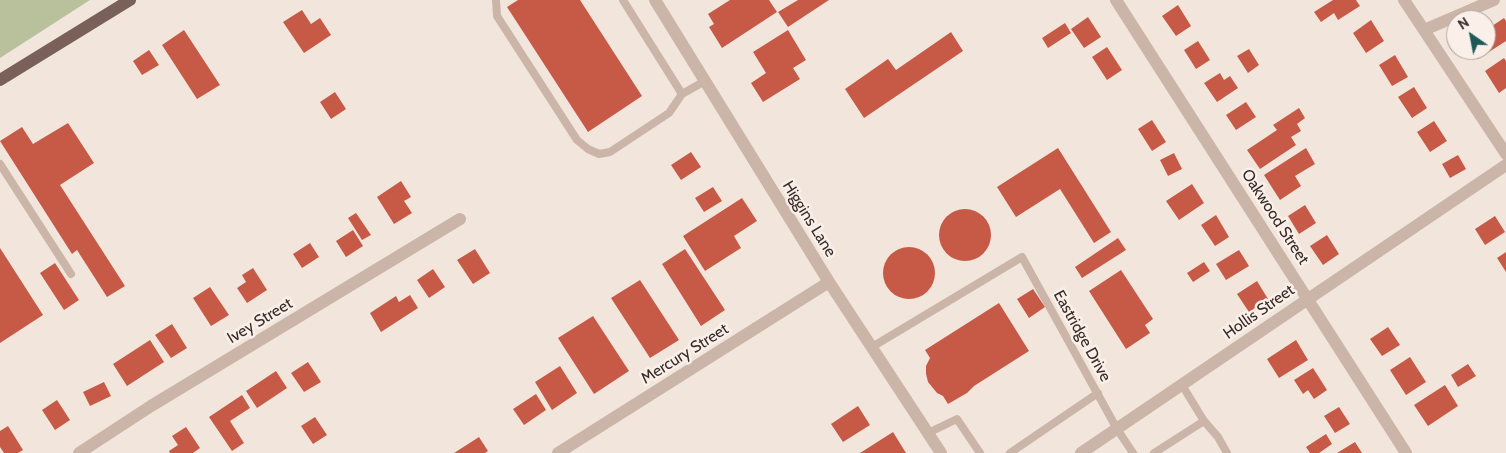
<!DOCTYPE html>
<style>
body{margin:0}
#map{position:relative;width:1506px;height:453px;overflow:hidden;background:#f2e6dc;font-family:Cabin,sans-serif}
canvas{display:block}
.north{position:absolute;left:1446px;top:10px;width:50px;height:50px;box-sizing:border-box;background:#faf0e9;border:1px solid #aca29c;border-radius:50%;rotate:327deg;font-size:14px;font-weight:700;line-height:20px;text-align:center;color:#372c28}
.north::after{content:'';display:block;margin:auto;width:18px;height:22px;background:#1e5957;clip-path:polygon(50% 0,100% 100%,50% 72%,0 100%)}
</style>
<div id="map">
<canvas width="1506" height="453"></canvas>
<div class="north">N</div>
</div>
<script>
const context = document.querySelector('canvas').getContext('2d');
context.lineJoin = 'round';
function fillPath(path, color) {
  context.fillStyle = color;
  context.fill(path, 'evenodd');
}
function poly(rows) {
  const path = new Path2D();
  for (const r of rows) {
    if (r.length === 3) {
      path.moveTo(r[0] + r[2], r[1]);
      path.arc(r[0], r[1], r[2], 0, 2 * Math.PI);
      continue;
    }
    path.moveTo(r[0], r[1]);
    for (let i = 2; i < r.length; i += 2) path.lineTo(r[i], r[i + 1]);
  }
  return path;
}
function strokePath(path, color, width, dash) {
  context.strokeStyle = color;
  context.lineWidth = width;
  context.lineCap = dash ? 'butt' : 'round';
  context.setLineDash(dash || []);
  context.stroke(path);
}
function write(font, color, halo, rows, align = 'center') {
  context.font = font + ' Cabin,sans-serif';
  context.lineWidth = 5;
  context.setLineDash([]);
  context.textBaseline = 'middle';
  context.strokeStyle = halo;
  context.fillStyle = color;
  for (const [text, x, y, turn = 0] of rows) {
    context.save();
    context.translate(x, y);
    context.rotate((+turn || 0) * Math.PI / 180);
    context.textAlign = isNaN(turn) ? turn : align;
    if (halo) context.strokeText(text, 0, 0);
    context.fillText(text, 0, 0);
    context.restore();
  }
}
const green = poly([
 [0,0,90,0,0,58]
]);
const building = poly([
 [518,0,580,0,642,96,588,132,507,7],
 [730,0,769,0,777,12,722,48,709,27,714,24,708,14],
 [798,0,829,0,788,27,778,12],
 [1333,0,1356,0,1360,6,1338,20,1334,13,1321,22,1314,12],
 [1178,5,1191,26,1176,36,1162,16],
 [302,10,311,24,320,18,331,35,304,53,283,22],
 [1088,17,1101,37,1084,48,1071,29],
 [1504,18,1506,21,1506,41,1478,59,1472,50,1486,50,1486,30],
 [1371,20,1384,41,1366,53,1353,33],
 [1065,23,1071,33,1048,48,1042,38],
 [184,30,220,85,197,99,162,45],
 [788,30,806,60,793,68,800,79,763,102,751,83,766,73,753,52],
 [951,32,963,51,864,118,845,89,888,59,896,70],
 [1198,41,1210,60,1196,69,1184,50],
 [1107,47,1122,70,1107,80,1092,57],
 [1249,49,1259,65,1248,73,1237,56],
 [149,50,159,65,142,75,133,61],
 [1395,55,1408,77,1392,86,1379,65],
 [1504,58,1506,61,1506,88,1499,93,1485,71],
 [1220,73,1224,80,1230,76,1238,88,1217,102,1204,83],
 [1414,87,1427,108,1412,118,1398,97],
 [335,92,346,109,331,119,320,102],
 [1246,102,1256,117,1236,130,1226,115],
 [1299,108,1305,118,1297,124,1301,131,1291,137,1296,145,1260,169,1247,150,1277,130,1273,125],
 [1152,120,1166,142,1152,151,1138,129],
 [1434,121,1447,141,1430,152,1417,132],
 [68,123,94,163,60,185,125,286,107,297,77,250,72,254,0,141,22,127,33,144],
 [1058,148,1111,232,1094,243,1060,189,1016,217,997,187],
 [1306,148,1315,164,1295,176,1301,186,1280,200,1264,175],
 [691,152,701,167,681,180,671,165],
 [1174,153,1182,169,1168,176,1160,160],
 [1458,155,1466,169,1450,178,1442,164],
 [401,181,411,197,404,201,412,213,394,224,377,197],
 [1192,184,1204,203,1179,220,1166,201],
 [713,187,722,201,704,212,695,198],
 [742,198,757,221,734,236,741,248,705,271,683,236],
 [1305,205,1316,223,1299,234,1288,216],
 [965,235,26],
 [356,213,371,235,362,240,348,218],
 [1216,215,1229,237,1215,246,1201,225],
 [1495,216,1505,232,1485,245,1475,229],
 [353,230,363,246,346,257,336,241],
 [1327,235,1339,254,1323,265,1310,246],
 [1118,238,1126,250,1082,278,1075,267],
 [310,243,319,257,302,268,293,254],
 [909,273,26],
 [0,248,43,315,0,343],
 [475,249,490,273,473,284,457,260],
 [685,249,725,310,701,326,662,264],
 [1239,250,1249,266,1226,280,1216,264],
 [1506,252,1506,272,1497,258],
 [1204,262,1210,271,1193,282,1187,273],
 [55,263,79,300,64,310,40,273],
 [253,268,267,290,247,303,237,288,246,282,242,275],
 [433,269,445,287,429,298,417,280],
 [1121,270,1153,319,1145,325,1150,333,1126,349,1089,291],
 [640,280,679,340,650,358,611,298],
 [1257,281,1268,299,1249,312,1237,294],
 [210,287,229,315,211,326,193,298],
 [1033,289,1045,307,1029,318,1017,299],
 [410,295,418,308,381,332,370,313,396,296,399,302],
 [999,303,1029,351,974,386,967,393,948,404,943,396,937,393,928,382,926,374,926,366,930,358,925,350],
 [593,316,629,371,594,394,558,338],
 [172,324,187,348,171,358,155,335],
 [1388,327,1400,345,1382,356,1370,339],
 [150,340,164,362,127,386,113,364],
 [1296,340,1308,360,1279,378,1267,359],
 [1410,357,1426,382,1406,395,1390,370],
 [308,362,321,382,304,392,291,373],
 [1468,364,1476,376,1458,387,1451,375],
 [560,366,577,393,552,410,535,382],
 [1313,368,1327,390,1314,399,1308,390,1303,394,1294,380],
 [276,371,287,388,257,408,246,391],
 [104,382,111,396,90,406,83,392],
 [1445,385,1458,406,1428,426,1414,405],
 [536,394,546,410,524,425,513,409],
 [242,395,250,408,230,421,244,443,232,451,209,417],
 [57,400,70,420,55,430,42,410],
 [858,406,870,425,843,442,831,424],
 [1339,407,1350,424,1335,433,1324,416],
 [315,417,327,435,313,444,301,426],
 [8,426,23,450,18,453,4,453,0,447,0,431],
 [186,427,200,448,193,453,170,453,169,451,178,445,172,436],
 [893,432,906,453,860,453],
 [1326,434,1332,444,1319,453,1310,453,1306,447],
 [479,437,488,451,485,453,454,453],
 [1355,442,1362,453,1337,453]
]);
const lane = poly([
 [496,0,497,16,577,140,588,149,599,154,610,152,669,113,682,94,705,81],
 [623,0,682,94],
 [0,164,71,274],
 [872,347,1022,257,1117,429,1133,453],
 [1204,421,1218,437,1227,453],
 [928,433,957,419,980,453],
 [1010,453,1098,393],
 [1154,453,1204,421,1182,385]
]);
const street = poly([
 [655,0,829,282,941,453],
 [1116,0,1406,453],
 [1404,0,1506,154],
 [1424,30,1494,0],
 [79,453,151,406,460,219],
 [558,453,829,282],
 [1081,453,1506,165]
]);
const primary = poly([
 [0,80,130,0]
]);
const streetNames = [
 ["Oakwood Street",1275,217,57],
 ["Higgins Lane",809,219,58],
 ["Hollis Street",1259,312,-35],
 ["Ivey Street",260,321,-31],
 ["Eastridge Drive",1082,336,61],
 ["Mercury Street",685,354,-32]
];
fillPath(green, '#b8c19c');
fillPath(building, '#c65a47');
strokePath(lane, '#cab5a8', 8);
strokePath(street, '#cab5a8', 12);
strokePath(primary, '#796159', 12);
write('16px', '#372c28', '#faf0e9', streetNames);
</script>
